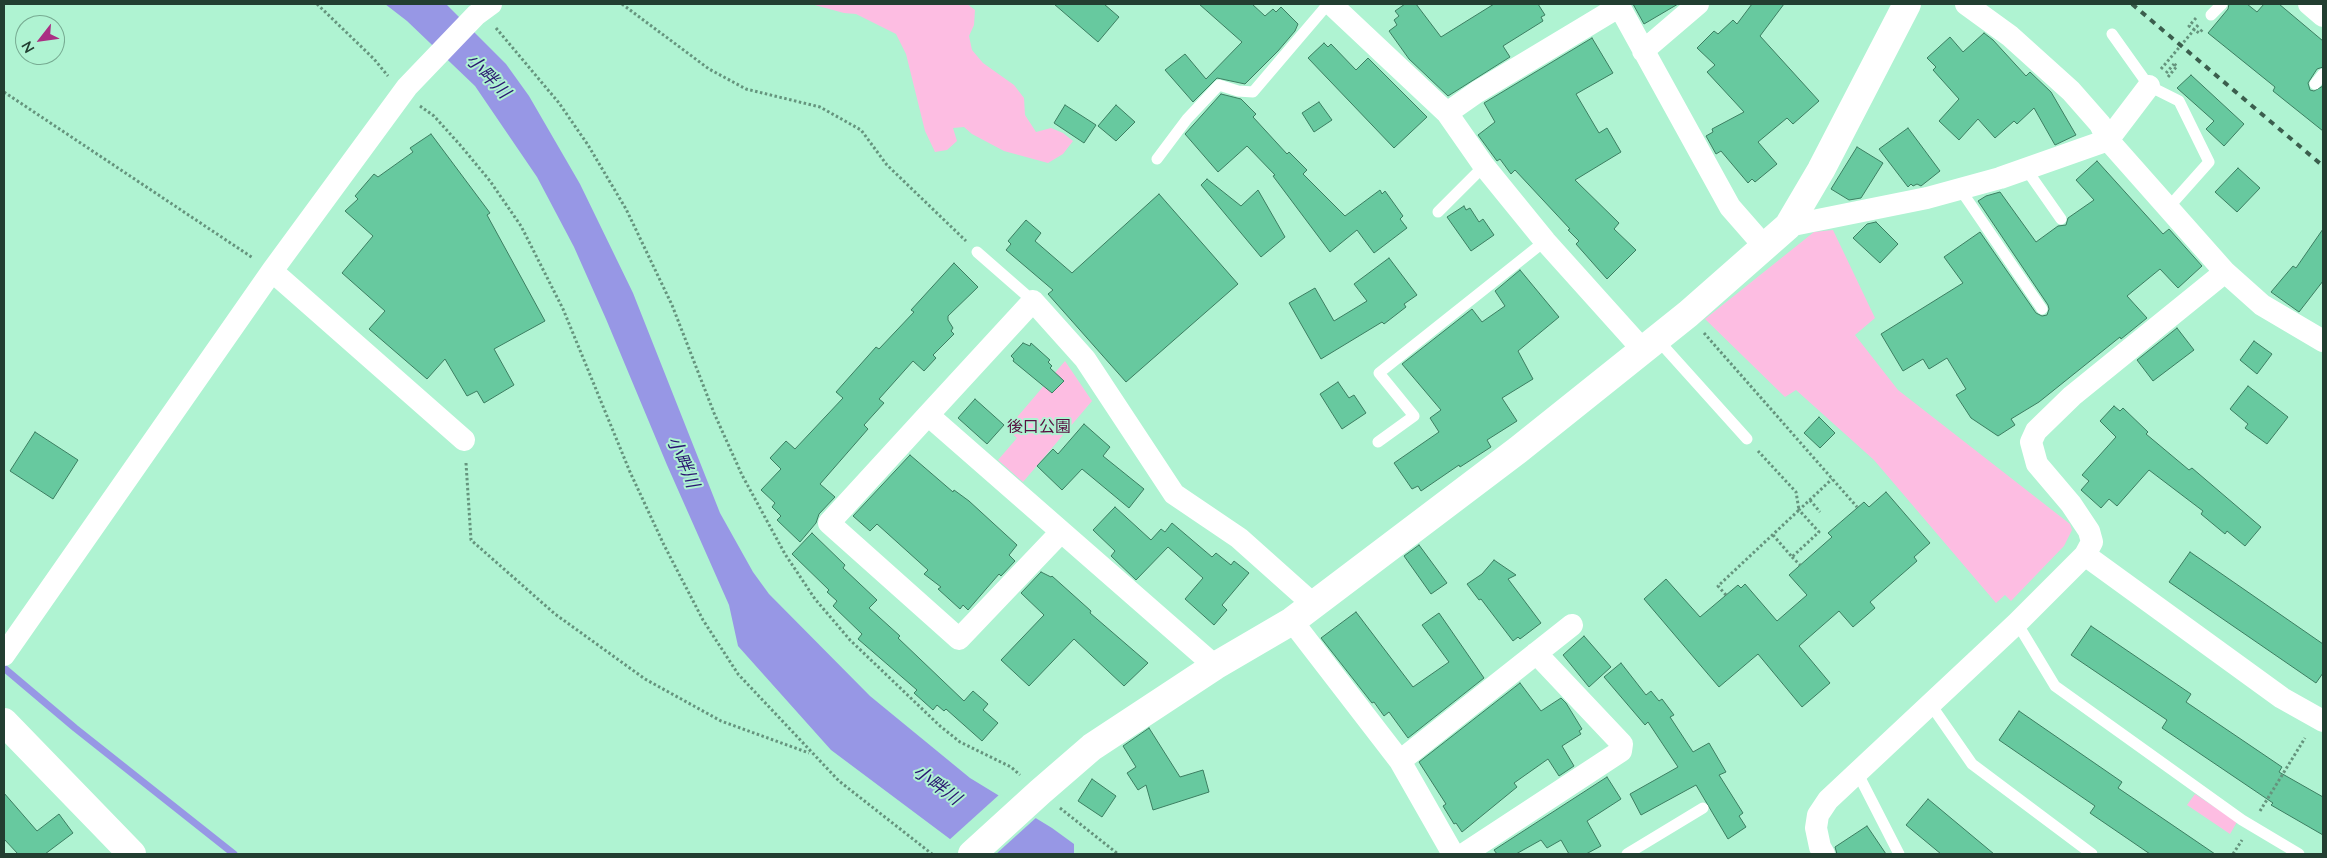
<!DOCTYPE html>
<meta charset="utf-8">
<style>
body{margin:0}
#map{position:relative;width:2327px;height:858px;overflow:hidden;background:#aff3d2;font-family:Lato,sans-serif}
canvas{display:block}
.frame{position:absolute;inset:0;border:5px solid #223e31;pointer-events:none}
.north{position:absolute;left:15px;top:15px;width:50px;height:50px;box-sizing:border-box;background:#aff3d2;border:1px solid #77ab92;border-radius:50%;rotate:240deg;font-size:14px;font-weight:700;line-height:20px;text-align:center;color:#223e31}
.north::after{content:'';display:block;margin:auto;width:18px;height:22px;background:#aa2f83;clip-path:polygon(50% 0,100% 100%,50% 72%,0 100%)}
</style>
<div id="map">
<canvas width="2327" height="858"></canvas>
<div class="frame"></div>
<div class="north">N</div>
</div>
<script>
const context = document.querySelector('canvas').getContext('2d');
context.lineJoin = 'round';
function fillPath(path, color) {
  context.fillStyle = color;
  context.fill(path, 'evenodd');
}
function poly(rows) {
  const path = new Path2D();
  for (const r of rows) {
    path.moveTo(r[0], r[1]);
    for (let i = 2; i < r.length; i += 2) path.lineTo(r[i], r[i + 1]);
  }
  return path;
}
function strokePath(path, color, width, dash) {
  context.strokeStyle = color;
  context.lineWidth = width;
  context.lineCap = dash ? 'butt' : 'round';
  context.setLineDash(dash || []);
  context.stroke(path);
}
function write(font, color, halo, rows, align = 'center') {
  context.font = font + ' Lato,"Noto Sans JP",sans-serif';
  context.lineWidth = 4;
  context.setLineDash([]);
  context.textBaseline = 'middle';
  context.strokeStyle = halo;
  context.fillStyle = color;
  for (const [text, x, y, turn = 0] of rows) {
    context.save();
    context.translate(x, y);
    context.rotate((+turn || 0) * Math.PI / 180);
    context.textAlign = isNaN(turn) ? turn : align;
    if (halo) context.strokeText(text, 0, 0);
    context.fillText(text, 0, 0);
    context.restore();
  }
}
const green = poly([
 [811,4,967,4,975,10,974,25,969,36,972,50,983,63,1014,85,1024,98,1025,115,1036,132,1051,128,1063,133,1073,141,1063,154,1048,163,1004,151,972,134,964,127,953,128,957,141,947,150,935,152,925,131,906,54,896,34,856,14,844,13],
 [1833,230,1875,318,1855,335,1898,390,2070,524,2072,530,2064,546,2011,601,2005,595,1996,603,1874,460,1796,390,1785,397,1705,319,1814,232],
 [1065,361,1092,401,1023,482,998,460,1017,438,1007,429],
 [2195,794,2237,822,2230,834,2187,805]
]);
const water = poly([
 [385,4,446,4,506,64,529,96,580,184,633,293,720,513,753,572,769,594,870,696,970,778,1052,828,1074,844,1074,854,970,854,831,750,738,646,729,605,667,465,606,319,574,247,537,177,475,86,407,21]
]);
const pier = poly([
 [1000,794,1038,816,996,854,965,854,948,841]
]);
const stream = poly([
 [4,668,75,728,234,854]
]);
const building = poly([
 [1054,4,1104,4,1119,17,1098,42,1054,4],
 [1199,4,1252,4,1265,16,1273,9,1276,12,1281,7,1298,24,1295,31,1278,51,1245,84,1217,78,1193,102,1165,70,1185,54,1206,79,1242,42,1199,4],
 [1405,4,1416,4,1441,37,1494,4,1538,4,1545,15,1541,17,1543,21,1503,46,1510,57,1448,96,1409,59,1389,31,1397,25,1394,20,1399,16,1395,11,1405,4],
 [1633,4,1678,4,1644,24,1633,4],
 [1752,4,1784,4,1760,36,1819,101,1793,124,1787,118,1758,142,1777,164,1755,182,1752,179,1748,183,1721,151,1716,154,1706,136,1713,132,1712,129,1744,112,1707,72,1715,65,1697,48,1714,31,1718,34,1733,20,1737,24,1752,4],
 [2229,4,2247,4,2257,12,2264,4,2279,4,2323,41,2323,67,2317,69,2308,83,2310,90,2314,91,2323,86,2323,131,2273,91,2275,87,2208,33,2228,9,2229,4],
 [1984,33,1993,40,2026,76,2030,72,2051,92,2076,135,2055,145,2034,108,2017,124,2014,121,1995,138,1978,119,1959,140,1939,121,1959,99,1933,70,1936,67,1927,58,1950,37,1963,52,1984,33],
 [1592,38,1613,73,1576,94,1599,133,1607,128,1621,152,1575,180,1619,223,1614,229,1636,250,1607,279,1576,244,1579,241,1568,230,1570,229,1515,170,1511,174,1500,159,1497,161,1478,135,1495,122,1484,103,1592,38],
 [1324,43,1328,47,1331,44,1356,70,1368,58,1427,117,1394,148,1308,58,1324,43],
 [2191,75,2244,124,2224,146,2206,129,2214,121,2177,88,2191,75],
 [1221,94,1241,99,1256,114,1253,117,1287,154,1289,152,1307,170,1303,174,1345,216,1380,190,1382,194,1385,191,1403,216,1400,219,1407,228,1374,253,1357,230,1330,252,1273,176,1275,175,1247,146,1218,172,1185,134,1221,94],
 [1319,102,1332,120,1314,132,1302,113,1319,102],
 [1065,105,1096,125,1084,143,1054,123,1065,105],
 [1116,105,1135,122,1116,141,1098,126,1116,105],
 [1908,128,1940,171,1921,186,1917,184,1913,186,1911,184,1908,187,1879,149,1908,128],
 [431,134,490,213,487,215,545,321,494,349,514,385,484,403,477,391,467,396,445,359,427,379,369,329,385,311,342,273,373,236,345,211,358,199,355,196,374,174,378,177,413,152,410,148,431,134],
 [1857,147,1883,163,1861,198,1849,200,1831,189,1857,147],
 [2097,161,2163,234,2169,229,2202,266,2178,288,2160,269,2127,296,2147,318,2121,339,2120,337,2039,402,2011,419,2015,425,1998,436,1971,418,1956,395,1966,389,1947,358,1929,369,1923,359,1903,371,1881,334,1963,283,1944,257,1980,232,2036,313,2042,316,2047,315,2049,309,2048,305,1978,201,1986,196,2000,192,2036,242,2058,226,2066,225,2068,218,2094,200,2076,180,2097,161],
 [2238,168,2260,188,2237,212,2215,192,2238,168],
 [1207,179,1241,206,1258,190,1285,237,1261,257,1201,185,1207,179],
 [1159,194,1238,284,1126,382,1048,294,1053,290,1006,250,1011,244,1008,241,1026,220,1041,233,1035,241,1072,273,1159,194],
 [1464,206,1466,210,1470,208,1479,222,1483,219,1494,235,1471,251,1447,217,1464,206],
 [1876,222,1898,244,1880,263,1853,238,1867,224,1876,222],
 [2323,229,2323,281,2299,312,2271,292,2293,266,2296,268,2323,229],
 [1389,258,1417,295,1404,304,1406,307,1384,324,1382,322,1321,359,1289,303,1315,288,1334,321,1367,301,1354,284,1389,258],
 [954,263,978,287,948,316,948,320,953,328,951,331,954,334,933,355,936,358,924,371,913,361,879,399,884,403,864,425,868,429,820,484,835,497,819,514,816,523,800,542,777,520,781,516,772,507,775,503,761,490,781,469,770,458,786,441,795,449,843,398,836,392,876,347,879,349,914,312,911,310,954,263],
 [1520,270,1559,317,1518,351,1533,379,1502,398,1517,421,1487,440,1491,447,1460,467,1459,465,1421,491,1418,486,1412,489,1394,463,1439,432,1430,418,1441,410,1402,364,1472,309,1482,322,1505,306,1495,291,1520,270],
 [2177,328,2194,350,2153,381,2137,360,2177,328],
 [2254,341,2272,354,2257,374,2240,360,2254,341],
 [1023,343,1030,346,1031,343,1050,360,1048,362,1052,366,1050,368,1064,381,1052,393,1013,361,1014,359,1011,356,1023,343],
 [1338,382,1349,398,1354,395,1366,413,1342,429,1320,394,1338,382],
 [2248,386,2288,417,2267,444,2245,428,2248,424,2230,409,2248,386],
 [975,399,1004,425,987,444,958,418,975,399],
 [2114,406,2120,411,2123,408,2148,432,2146,434,2189,470,2192,468,2261,527,2245,546,2227,531,2225,534,2201,514,2203,511,2149,470,2117,506,2109,499,2101,508,2081,490,2089,481,2082,475,2116,437,2100,421,2114,406],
 [1819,417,1835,433,1820,448,1804,433,1819,417],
 [1084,424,1110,447,1103,456,1144,489,1129,508,1082,469,1062,490,1037,466,1053,449,1058,454,1084,424],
 [35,432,78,460,53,499,10,471,35,432],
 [910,455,953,492,954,490,969,501,1017,545,1009,555,1015,561,1001,576,999,574,968,610,963,605,960,609,938,589,941,587,924,574,928,570,877,524,870,531,853,516,910,455],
 [1886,492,1930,543,1914,557,1917,561,1870,602,1875,608,1853,627,1839,611,1799,646,1830,683,1802,707,1758,654,1719,687,1644,599,1666,579,1700,617,1738,585,1741,588,1745,584,1777,621,1807,595,1789,575,1832,537,1828,533,1864,502,1869,507,1886,492],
 [1115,507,1151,540,1161,529,1165,532,1172,523,1212,557,1216,553,1231,565,1234,561,1249,573,1222,605,1227,610,1214,625,1185,599,1203,578,1168,547,1136,580,1111,556,1115,551,1093,530,1115,507],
 [812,533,845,565,843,568,877,600,869,608,900,636,898,638,964,701,973,691,988,704,983,710,998,723,982,741,946,709,944,711,937,705,933,710,914,693,917,690,858,639,862,634,833,606,837,601,827,592,829,590,792,554,812,533],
 [1419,545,1447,583,1431,594,1404,556,1419,545],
 [2190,552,2323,644,2323,673,2316,683,2169,582,2190,552],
 [1494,560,1516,575,1508,579,1541,623,1520,639,1518,637,1513,641,1481,599,1479,600,1467,584,1482,574,1494,560],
 [1041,572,1051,577,1052,576,1091,611,1090,613,1148,663,1124,686,1074,639,1029,686,1001,660,1044,615,1021,593,1041,572],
 [1356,612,1413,687,1449,662,1422,625,1439,613,1484,678,1408,738,1389,712,1384,716,1374,702,1372,703,1321,638,1356,612],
 [2091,626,2191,694,2186,702,2282,767,2279,772,2323,797,2323,835,2271,805,2273,803,2162,728,2167,720,2071,655,2091,626],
 [1584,636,1611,667,1589,687,1563,655,1584,636],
 [1621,663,1646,695,1651,691,1659,701,1662,699,1674,715,1670,717,1693,752,1709,743,1726,772,1719,775,1743,813,1739,816,1746,827,1728,839,1696,785,1641,815,1630,794,1678,767,1648,722,1645,725,1604,677,1621,663],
 [1520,683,1541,711,1561,698,1566,703,1582,729,1579,731,1581,734,1562,746,1574,766,1559,776,1548,759,1514,783,1517,787,1462,832,1456,823,1454,824,1443,806,1446,804,1419,762,1520,683],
 [2019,711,2122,782,2118,788,2215,854,2150,854,2090,813,2095,806,1999,740,2019,711],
 [1149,728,1180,777,1203,770,1209,792,1153,810,1146,785,1138,790,1127,773,1136,767,1123,746,1149,728],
 [1607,777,1621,799,1587,821,1601,846,1586,854,1569,854,1561,840,1547,848,1541,840,1516,854,1497,854,1494,850,1607,777],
 [1092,779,1116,796,1102,817,1078,801,1092,779],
 [4,793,37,831,59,814,73,833,45,854,18,854,4,839,4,793],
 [1928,799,1994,854,1941,854,1906,825,1928,799],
 [1867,826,1886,854,1837,854,1835,847,1867,826]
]);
const path = poly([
 [317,4,374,59,388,76],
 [622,4,709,69,746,89,820,107,861,130,887,165,966,241],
 [2196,18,2189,26,2199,33,2203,29],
 [496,28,559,103,588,145,626,209,672,305,714,413,742,475,785,554,815,599,850,640,940,726,960,742,1011,767,1020,775],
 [2161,69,2199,24],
 [2166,73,2174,64],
 [2168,77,2177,66,2174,64],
 [4,92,253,258],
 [420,106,434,116,461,146,490,181,521,226,563,309,630,472,664,545,703,620,738,674,839,781,932,854],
 [1704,333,1857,507],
 [466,463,471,540,555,614,645,679,721,721,809,753],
 [1810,500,1820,512],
 [1773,535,1792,557,1819,532,1799,510,1832,479],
 [1792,557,1800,565],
 [1726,595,1718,586,1799,510,1796,492,1758,451],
 [1060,808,1118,854],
 [2260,811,2305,738],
 [2233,854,2242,840]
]);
const lane = poly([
 [2211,15,2222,4],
 [2112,34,2149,86,2179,101,2209,162,2168,208],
 [2315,84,2323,74],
 [1157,159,1187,119,1219,85,1238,91,1253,92,1328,4],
 [2026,169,2061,219],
 [1960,189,2042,309],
 [1438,212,1484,166],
 [977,252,1033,301],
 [1657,339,1747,439],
 [1378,442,1414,416,1379,373,1545,241],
 [2017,623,2055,686,2242,820,2299,854],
 [1931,705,1972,764,2092,854],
 [1858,774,1899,854],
 [1627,854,1703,808]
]);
const street = poly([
 [1331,4,1447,113,1484,166,1545,241,1643,350],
 [1618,4,1730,207,1765,247],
 [1966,4,2010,36,2071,91,2100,124,2108,140,2225,272,2262,305,2323,341],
 [2309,4,2323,16],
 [1643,51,1698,4],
 [1447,113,1477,92,1620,6],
 [1788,226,1927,198,2000,178,2108,140,2149,86],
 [272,271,464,440],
 [928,415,829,523,959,639,1061,532],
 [2085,555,2282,698,2323,721],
 [1292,621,1400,761,1453,854],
 [4,655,272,271,407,87,476,15,491,4],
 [1215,666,928,415,1033,301,1085,359,1174,494,1239,538,1314,605],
 [1400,761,1572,625],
 [1464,854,1621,751,1622,744,1536,653],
 [1824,854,1820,847,1816,828,1818,815,1828,800,2017,623,2085,555,2092,542,2089,531,2071,504,2037,464,2031,442,2036,431,2072,396,2225,272]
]);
const secondary = poly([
 [4,722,132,854],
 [972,854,1040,792,1092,747,1215,666,1292,621,1518,450,1688,314,1788,226,1821,170,1907,4]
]);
const rail = poly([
 [2132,4,2323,166]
]);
const parkNames = [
 ["後口公園",1039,427]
];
const waterNames = [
 ["小畔川",488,76,46],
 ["小畔川",683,462,67],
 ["小畔川",937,785,36]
];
fillPath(green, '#fdbde2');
fillPath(water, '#9797e5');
fillPath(pier, '#aff3d2');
strokePath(stream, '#9797e5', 7);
fillPath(building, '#67c99f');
strokePath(building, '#3c7e61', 1);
strokePath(path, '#65947d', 3, [2.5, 2.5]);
strokePath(lane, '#fff', 11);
strokePath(street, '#fff', 22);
strokePath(secondary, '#fff', 28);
strokePath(rail, '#3b5e4d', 4, [6, 6]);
write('16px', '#571241', '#aff3d2', parkNames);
write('italic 18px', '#291670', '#aff3d2', waterNames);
</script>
